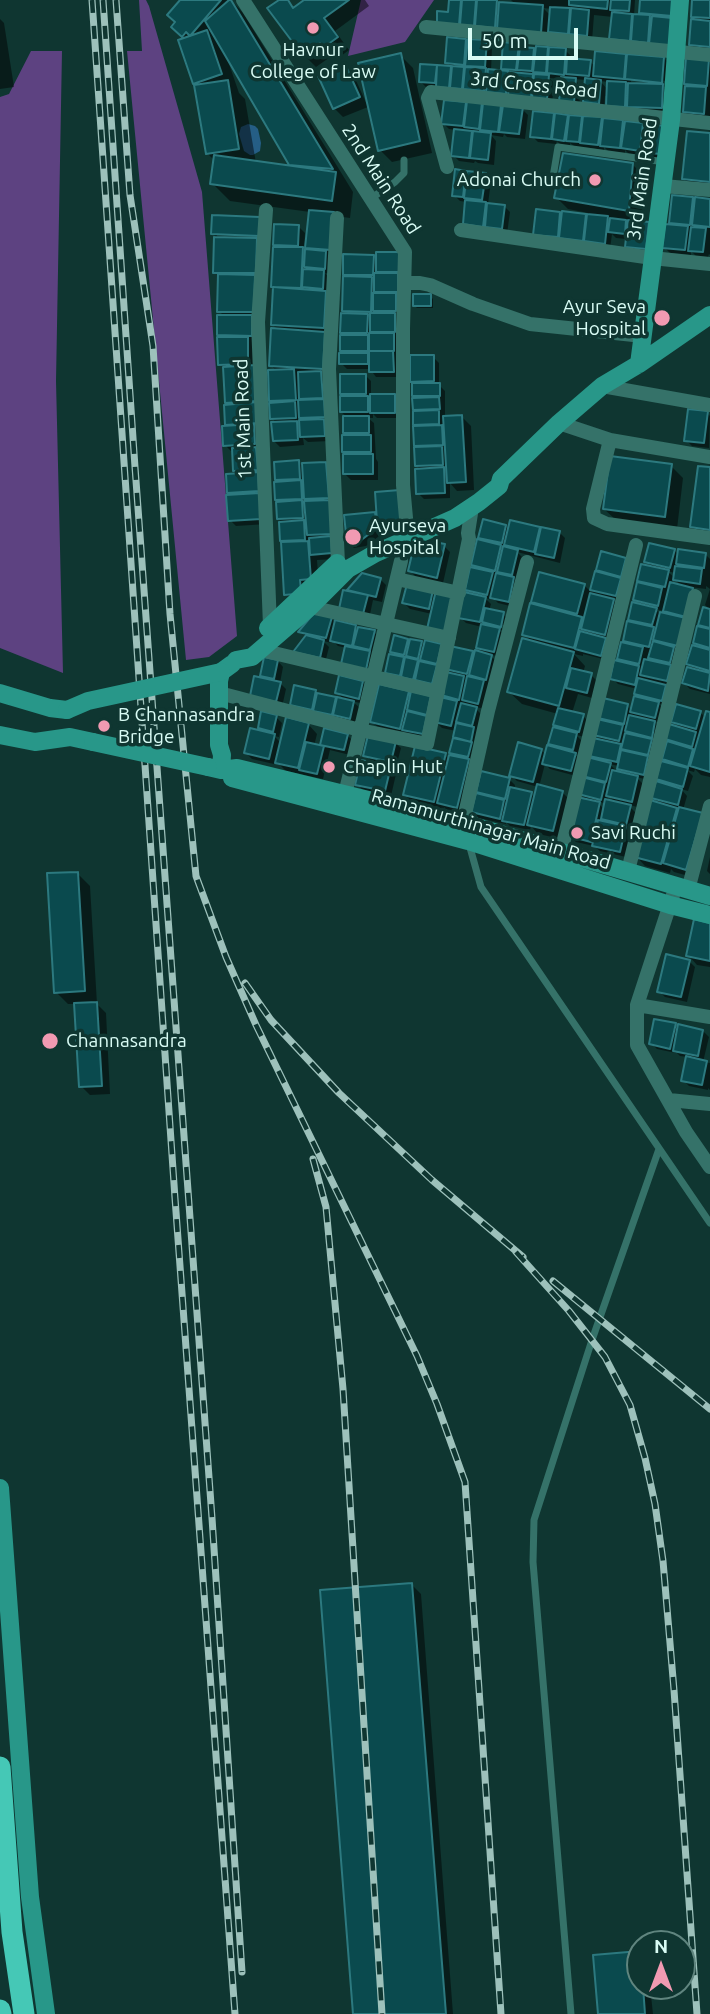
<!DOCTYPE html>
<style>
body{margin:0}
#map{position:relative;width:710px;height:2014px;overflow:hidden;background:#0f3631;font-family:Ubuntu,sans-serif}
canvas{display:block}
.north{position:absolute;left:626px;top:1930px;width:70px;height:70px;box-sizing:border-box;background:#0f3631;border:2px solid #60857f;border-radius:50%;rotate:0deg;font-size:19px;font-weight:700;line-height:28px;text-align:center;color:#d9fcf5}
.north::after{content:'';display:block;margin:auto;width:24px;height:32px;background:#f19ab2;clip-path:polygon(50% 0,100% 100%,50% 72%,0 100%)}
.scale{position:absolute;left:468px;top:28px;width:110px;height:32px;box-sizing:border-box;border:4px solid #d9fcf5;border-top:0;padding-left:9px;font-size:21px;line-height:24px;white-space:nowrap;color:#d9fcf5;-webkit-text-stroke:5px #0f3631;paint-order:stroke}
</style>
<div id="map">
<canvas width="710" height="2014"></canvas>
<div class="north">N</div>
<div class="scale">50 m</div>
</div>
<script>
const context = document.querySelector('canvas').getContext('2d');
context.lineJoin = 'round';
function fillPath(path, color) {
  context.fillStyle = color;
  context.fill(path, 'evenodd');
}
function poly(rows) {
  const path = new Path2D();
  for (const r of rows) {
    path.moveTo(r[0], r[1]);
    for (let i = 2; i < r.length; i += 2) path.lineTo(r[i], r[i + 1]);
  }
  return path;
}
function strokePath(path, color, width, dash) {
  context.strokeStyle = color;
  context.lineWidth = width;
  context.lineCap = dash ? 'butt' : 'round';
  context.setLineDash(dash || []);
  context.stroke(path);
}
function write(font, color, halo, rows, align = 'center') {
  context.font = font + ' Ubuntu,sans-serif';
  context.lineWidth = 7;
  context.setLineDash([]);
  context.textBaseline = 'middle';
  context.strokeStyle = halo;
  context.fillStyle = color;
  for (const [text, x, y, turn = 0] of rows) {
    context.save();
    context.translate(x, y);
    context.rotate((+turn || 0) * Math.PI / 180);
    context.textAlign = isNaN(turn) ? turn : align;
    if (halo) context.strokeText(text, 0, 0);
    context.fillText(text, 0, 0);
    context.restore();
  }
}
const green = poly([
 [139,0,146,0,149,6,202,192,237,636,209,657,186,660,127,51,142,51],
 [361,0,434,0,405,42,348,56],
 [31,51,62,51,56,381,63,673,0,648,0,97,9,94]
]);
const water = poly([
 [248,124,255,126,258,129,261,143,260,151,253,155,250,155,244,151,239,134,241,127]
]);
const shadow = poly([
 [183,0,231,0,243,13,353,192,350,218,336,216,330,274,325,273,329,278,330,441,308,442,303,438,304,445,280,447,274,441,277,424,272,418,275,404,271,400,277,372,271,365,278,330,272,324,274,248,279,248,275,244,299,227,305,233,304,251,312,251,307,247,310,212,230,201,212,183,215,161,207,153,198,86,195,83,185,39,173,27,177,23],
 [228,57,293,168,256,163,245,99,239,93,227,58],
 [282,0,286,0,295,9,307,0,365,0,369,6,335,31,349,50,337,59,333,55,316,67,304,55],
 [450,0,496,2,501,6,516,5,511,0,635,0,634,16,640,16,642,0,679,0,655,48,617,44,613,17,594,15,592,41,549,42,444,28,449,14],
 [543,8,552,9,551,16],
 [694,0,710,0,710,51,697,50,691,45,698,22,693,16],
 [0,19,4,23,14,87,0,89],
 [449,39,486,42,492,48,491,71,507,73,503,68,518,45,521,49,547,49,550,52,565,50,571,56,571,60,590,62,596,67,625,55,629,59,664,58,670,64,668,81,631,78,631,82,668,85,668,88,664,87,668,92,667,113,630,112,608,96,605,96,604,109,590,107,586,80,574,79,581,86,579,108,567,107,563,79,549,78,554,83,552,104,426,87,420,81,422,65,452,68,447,62],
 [600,81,609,82,608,90],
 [400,55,413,68,432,153,392,162,380,150],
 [708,60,710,62,710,116,709,119,690,117,684,111,691,88,686,83],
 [345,66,354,76,368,107,343,117,334,108],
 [445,102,500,107,504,110,522,109,528,115,525,139,507,137,504,134,503,137,491,135,496,141,494,165,478,163,475,161,474,163,459,161,453,155,456,130,449,129,443,123],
 [553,115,557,118,567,116,570,120,571,117,601,119,604,123,622,122,626,125,626,123,663,127,666,159,629,154,625,150,625,153,608,151,604,147,604,150,574,146,570,143,570,146,560,144,557,141,556,144,538,142,532,136],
 [710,135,710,193,696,191,684,179],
 [632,164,645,177,641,223,651,254,632,252,626,246,627,239,616,238,612,234,610,249,541,240,560,213,563,217,563,213,588,216,588,213,568,209,556,197],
 [457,171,485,175,491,181,488,204,504,206,510,212,507,234,470,229,467,202,460,201,454,195],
 [692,198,697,203,710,201,710,255,709,254,708,257,696,256,691,251,691,255,670,253,664,247,676,226,671,222],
 [217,233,217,236,264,238,267,524,236,526,230,520,232,496,229,493,239,475,235,471,233,451,231,451,225,445,227,428,226,406,230,406,227,402,225,369,220,364,223,339,219,334,225,317,219,311,220,277,215,272,218,239,213,234],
 [402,254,399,377,376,377,370,369,347,369,341,363,347,355,342,350,347,337,342,332,348,315,344,310,349,278,345,274,373,256,377,261],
 [430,296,433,299,433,308,417,308,414,305],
 [412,357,433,357,439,363,439,385,445,391,445,417,461,416,471,426,474,490,457,491,450,483,450,498,424,499,418,493,421,470,416,465,414,399,417,399,414,395],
 [365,375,371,381,371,396,395,396,401,402,401,418,377,418,373,414,373,418,368,418,374,423,376,459,378,462,378,480,351,480,345,474,348,456,344,452,348,436,345,432,347,417,341,412,346,397,341,393],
 [707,413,710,416,709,448,692,446,686,440],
 [299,462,301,465,326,463,332,469,337,559,317,560,319,588,295,604,286,594,282,541,283,523,278,519,280,503,277,499,276,464],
 [671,466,683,478,677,529,617,521,604,509],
 [405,497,408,525,381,528,382,534,366,546,354,548,348,542,346,517,378,514],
 [512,523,560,533,565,538,560,563,517,552,523,558,514,607,498,603,494,599,493,600,485,598,491,604,489,611,503,614,509,620,508,626,488,622,488,625,507,630,507,631,499,630,505,636,500,657,489,654,497,662,484,709,473,706,482,715,474,762,467,761,477,770,466,816,449,812,444,807,443,811,414,804,405,795,445,755,449,760,457,758,451,752,456,731,442,728,436,722,449,701,443,695,453,675,447,668,438,689,393,678,398,658,392,652,407,640,410,643,421,643,425,647,472,653,475,656,485,655,477,647,482,627,466,623,458,615,432,614,410,609,404,603,408,586,472,595,467,590,479,570,473,565,486,544,480,537,505,526,510,531],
 [444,546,450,552,443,583,416,577,410,571],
 [674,550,679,555,706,555,710,559,710,610,705,605,710,589,706,586,706,589,690,587,698,595,673,686,663,684,671,692,668,706,659,704,664,709,661,723,654,721,660,728,649,780,636,777,643,784,637,807,627,804,636,813,626,857,600,851,594,846,576,842,570,836,588,801,580,794,588,759,597,762,591,755,603,742,595,734,604,700,627,706,632,711,642,700,636,694,637,689,618,684,612,678,625,664,619,658,634,604,641,606,635,599,643,566,653,568,646,561],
 [667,571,675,573,675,578],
 [674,578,682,587,672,584],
 [655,609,665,611,671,616,660,614],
 [648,655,657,663,647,661],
 [609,764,619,766,619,769,625,775,615,773,616,770],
 [609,796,616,804,607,802],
 [597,800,605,804,605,810,596,801],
 [625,560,622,601,611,598,619,606,610,640,604,639,611,645,607,660,583,654,583,656,574,654,585,666,583,673,591,675,597,681,592,698,578,694,572,713,583,716,589,722,585,737,576,735,582,741,579,755,574,754,581,760,576,776,550,769,545,764,539,787,562,792,571,801,562,839,538,834,531,826,530,830,510,826,506,822,506,824,479,818,473,812,483,796,478,791,509,779,515,785,514,790,531,794,535,798,538,787,517,781,511,775,541,750,546,755,557,750,550,743,561,731,555,725,558,714,522,704,509,692,533,643,524,634,541,574,584,585,591,592,596,574,604,576,598,569],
 [362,575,380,579,386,585,382,602,373,600,369,619,347,592],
 [704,609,710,611,710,694,690,689,684,683,696,671,688,663,702,650,695,642],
 [331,618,336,624,355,626,374,632,380,638,372,674,347,648,338,646,333,641,332,643,323,641,329,647,325,663,301,657,307,637,301,632],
 [266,659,278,661,283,667,280,683,286,689,282,707,258,701],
 [362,682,368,688,364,704,352,701,360,708,356,724,297,710,315,692,318,695,345,700,337,693],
 [408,692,412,696,430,697,428,739,382,731,372,722],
 [700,712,706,718,710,714,710,777,701,775,695,769,694,772,687,770,693,776,688,791,681,789,687,796,683,810,696,878,674,872,671,869,670,873,645,866,636,856,660,804,653,797,665,785,658,779,670,765,664,759,670,726,681,729,673,721],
 [276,717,282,723,279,737,274,736,281,743,308,724,317,734,314,746,321,747,325,730,347,735,353,741,350,755,330,750,323,779,286,771,275,760,274,764,252,759,246,753,265,734,260,728],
 [395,743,401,748,396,767,387,765,396,774,391,796,363,790,357,784,375,764,365,755],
 [710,857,710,874,707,871],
 [77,873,90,886,97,1004,106,1013,110,1094,90,1095,81,1086,76,1004,68,1004,56,992],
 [710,924,710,967,697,965,688,955],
 [689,961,695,967,687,1002,665,997,659,991],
 [675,1025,679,1029,703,1031,709,1037,703,1062,710,1063,710,1090,708,1088,708,1090,689,1086,683,1080,688,1057,680,1056,676,1052,676,1053,657,1049,651,1043],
 [412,1585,421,1594,453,2014,355,2014],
 [640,1954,640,1986,650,1986,653,2014,600,2014]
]);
const building = poly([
 [180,0,221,0,190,36,186,32,182,37,171,27,175,22,167,15,180,0],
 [229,0,231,0,333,169,289,165,205,21,229,0],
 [279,0,288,0,293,8,304,0,349,0,324,18,338,37,323,48,320,43,303,56,267,8,279,0],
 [449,0,461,0,459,25,437,23,437,11,448,12,449,0],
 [462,0,476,0,474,26,460,25,462,0],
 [477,0,497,0,495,28,475,26,477,0],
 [569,0,608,0,607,9,569,5,569,0],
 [611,0,630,0,629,11,610,10,611,0],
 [640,0,673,0,672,16,639,13,640,0],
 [692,0,710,0,710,18,691,17,692,0],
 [499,2,543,5,541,33,497,29,499,2],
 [550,7,570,8,568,34,548,32,550,7],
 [571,8,589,10,587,36,569,34,571,8],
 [612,12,632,14,630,41,609,39,612,12],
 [633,14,650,15,648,43,631,41,633,14],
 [652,16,672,18,669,46,649,44,652,16],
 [691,19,710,21,710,47,689,45,691,19],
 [207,30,222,74,193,84,178,40,207,30],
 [447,37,466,39,464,65,445,63,447,37],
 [468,39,487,40,485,67,465,66,468,39],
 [503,42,519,44,516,70,501,69,503,42],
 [536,46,548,47,546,73,533,72,536,46],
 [520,47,534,48,532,71,517,70,520,47],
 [549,47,566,48,564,75,547,73,549,47],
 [595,51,626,54,624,79,593,76,595,51],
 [401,53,420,141,378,151,358,63,401,53],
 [627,54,664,57,662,83,625,79,627,54],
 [686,57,709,59,707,86,684,84,686,57],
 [567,58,591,60,589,76,566,74,567,58],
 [345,64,360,97,333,109,318,76,345,64],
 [420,64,437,65,435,83,419,82,420,64],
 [437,65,451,66,449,88,436,87,437,65],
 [452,66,464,67,462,89,450,88,452,66],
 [465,67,486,68,484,91,463,89,465,67],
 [488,69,508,71,506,94,486,92,488,69],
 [510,72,533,74,531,98,508,96,510,72],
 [534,74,549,75,547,99,532,98,534,74],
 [561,77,576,78,574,103,559,102,561,77],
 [585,78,601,80,599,104,583,102,585,78],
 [228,80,239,149,206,154,194,85,228,80],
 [607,81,626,82,625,107,606,106,607,81],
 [628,83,663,84,662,108,627,107,628,83],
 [685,86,706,87,704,114,683,112,685,86],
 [444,100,466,102,463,126,441,124,444,100],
 [467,101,482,102,479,129,464,127,467,101],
 [483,103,501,105,498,132,480,130,483,103],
 [503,105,523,107,519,134,499,132,503,105],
 [533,111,554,113,551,139,530,137,533,111],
 [555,113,568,115,564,141,552,139,555,113],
 [569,115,582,116,579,142,566,141,569,115],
 [583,116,602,117,598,145,580,143,583,116],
 [603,118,623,120,620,148,600,146,603,118],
 [625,121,643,123,640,151,621,148,625,121],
 [644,123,664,126,660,154,641,152,644,123],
 [454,129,472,131,469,158,451,156,454,129],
 [473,131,491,133,488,160,470,158,473,131],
 [687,131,710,133,710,182,682,179,687,131],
 [563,153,633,163,629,211,554,198,563,153],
 [214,155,336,172,332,201,210,184,214,155],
 [455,169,466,171,463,197,452,196,455,169],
 [467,171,486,173,482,200,464,198,467,171],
 [672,195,693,197,690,225,669,223,672,195],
 [695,197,710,199,710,227,692,225,695,197],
 [465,200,486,202,483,227,463,224,465,200],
 [487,203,505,205,502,229,485,227,487,203],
 [536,209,560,212,558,237,533,235,536,209],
 [309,210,334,212,331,250,305,248,309,210],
 [562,211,586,214,583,241,559,238,562,211],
 [587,214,608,216,605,244,584,241,587,214],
 [212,215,260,217,259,236,211,234,212,215],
 [610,218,626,220,625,234,608,232,610,218],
 [628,220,649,222,646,249,625,247,628,220],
 [274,224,299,225,298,246,273,245,274,224],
 [665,224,688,226,685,250,662,248,665,224],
 [691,227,706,228,703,252,688,251,691,227],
 [214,237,257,238,256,273,213,273,214,237],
 [273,247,303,247,301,288,271,287,273,247],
 [305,249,326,251,325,269,304,267,305,249],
 [376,252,403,252,403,272,376,272,376,252],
 [343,254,374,255,373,275,343,275,343,254],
 [303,269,324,270,323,289,302,287,303,269],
 [374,273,398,273,398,292,374,292,374,273],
 [218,274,255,275,254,312,217,312,218,274],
 [343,276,372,277,371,312,342,311,343,276],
 [273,287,326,291,324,328,271,325,273,287],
 [373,293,396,293,396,311,373,311,373,293],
 [413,294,431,294,431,306,413,306,413,294],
 [341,313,368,314,367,333,340,333,341,313],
 [370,313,395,313,395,332,370,332,370,313],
 [217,315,252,315,252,336,217,335,217,315],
 [271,328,325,332,323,369,269,366,271,328],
 [369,333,394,333,394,351,369,351,369,333],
 [340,335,368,335,368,351,340,351,340,335],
 [217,337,248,337,248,364,218,365,217,337],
 [369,351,393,351,394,372,369,372,369,351],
 [339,353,368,353,368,364,339,364,339,353],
 [410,355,434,355,434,381,410,382,410,355],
 [254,365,257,401,225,403,223,367,254,365],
 [294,369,296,400,269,401,268,370,294,369],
 [321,371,323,398,299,399,298,372,321,371],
 [340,374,366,374,366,394,340,394,340,374],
 [412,383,440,383,440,396,412,396,412,383],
 [370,394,395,394,395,413,370,413,370,394],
 [340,396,368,396,368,412,340,412,340,396],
 [439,397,440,409,413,410,412,398,439,397],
 [324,399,325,417,299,418,298,400,324,399],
 [295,401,296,418,270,419,269,403,295,401],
 [257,402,259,423,225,425,224,405,257,402],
 [688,409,708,411,704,443,684,441,688,409],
 [439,410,439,424,413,425,413,411,439,410],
 [462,415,466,482,447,483,443,416,462,415],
 [343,416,369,416,369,433,343,433,343,416],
 [324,419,325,436,300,437,299,420,324,419],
 [297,421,298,440,273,441,271,422,297,421],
 [254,424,255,444,223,446,222,426,254,424],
 [442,425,443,445,414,446,413,426,442,425],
 [342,435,371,435,371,452,342,452,342,435],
 [442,446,443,465,415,466,414,447,442,446],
 [256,447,258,470,233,471,232,448,256,447],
 [343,454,373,454,373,474,343,474,343,454],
 [610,456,672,464,665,517,603,509,610,456],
 [299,460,300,479,275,480,274,462,299,460],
 [326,462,329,498,304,499,302,463,326,462],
 [698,466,710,467,710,530,690,527,698,466],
 [444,467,445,493,416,494,415,469,444,467],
 [258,472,259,491,227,493,226,474,258,472],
 [301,480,302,499,275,500,274,482,301,480],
 [400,490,403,520,377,522,375,492,400,490],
 [260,493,261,519,228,521,226,495,260,493],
 [302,500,303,518,277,519,276,502,302,500],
 [330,500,332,534,307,535,304,501,330,500],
 [375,512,377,528,360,541,347,543,344,515,375,512],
 [483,519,506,525,502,543,478,538,483,519],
 [304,520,305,540,280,541,279,522,304,520],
 [510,520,540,527,534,552,504,545,510,520],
 [541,527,560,531,554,558,535,554,541,527],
 [331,536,332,553,310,555,309,538,331,536],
 [477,539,501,545,495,571,471,565,477,539],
 [308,541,311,579,300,580,301,591,296,594,284,595,281,542,308,541],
 [434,542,445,544,437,578,408,571,413,550,434,542],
 [649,543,675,549,670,568,644,562,649,543],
 [503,546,518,550,512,575,497,572,503,546],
 [678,549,706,553,704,568,676,564,678,549],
 [601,551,626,558,621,577,596,570,601,551],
 [641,564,669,570,665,587,637,581,641,564],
 [675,566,702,569,700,584,673,580,675,566],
 [470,567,493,572,487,595,465,590,470,567],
 [595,571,621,578,616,596,590,590,595,571],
 [539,572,585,584,577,614,531,602,539,572],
 [362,573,381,578,376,597,347,590,362,573],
 [496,573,514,577,509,602,490,598,496,573],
 [637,582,662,588,658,606,633,600,637,582],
 [670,582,693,588,686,617,663,611,670,582],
 [407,584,433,590,429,609,402,603,407,584],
 [343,590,368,595,363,614,339,609,343,590],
 [436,590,456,595,447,633,427,629,436,590],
 [464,592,486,597,480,622,458,618,464,592],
 [590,593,614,599,605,635,581,629,590,593],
 [632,602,657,608,652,625,628,620,632,602],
 [530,603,582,617,574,648,522,635,530,603],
 [703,607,710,609,710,628,698,625,703,607],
 [485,608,504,612,501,627,482,622,485,608],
 [660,612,686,618,678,646,653,640,660,612],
 [314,613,332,617,326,638,298,632,314,613],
 [335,620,356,625,352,646,330,641,335,620],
 [627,621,654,627,649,647,623,641,627,621],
 [481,624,500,628,494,652,476,648,481,624],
 [697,626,710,629,710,648,693,643,697,626],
 [358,627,375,630,370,650,353,646,358,627],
 [580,631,606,638,601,656,575,649,580,631],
 [306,635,324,640,320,658,293,652,306,635],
 [394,635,408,639,404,655,390,652,394,635],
 [522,638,574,652,559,706,507,692,522,638],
 [410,639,422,641,418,659,406,656,410,639],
 [425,640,442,644,437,664,420,660,425,640],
 [653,641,674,647,670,663,648,658,653,641],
 [621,642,643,647,639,664,617,659,621,642],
 [692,645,710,650,710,671,686,664,692,645],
 [345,646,370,651,366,670,341,664,345,646],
 [450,646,473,651,467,674,445,669,450,646],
 [475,650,492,655,486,680,469,675,475,650],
 [389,654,404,657,400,676,385,673,389,654],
 [264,657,278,660,274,679,260,676,264,657],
 [405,657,418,660,413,680,401,677,405,657],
 [644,659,671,665,667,681,640,675,644,659],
 [614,660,639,666,635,685,610,679,614,660],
 [419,661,437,665,432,684,415,680,419,661],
 [687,667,710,673,708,691,682,683,687,667],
 [571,668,592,673,587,693,566,688,571,668],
 [446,672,464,676,459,700,441,695,446,672],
 [339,675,363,681,359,699,335,693,339,675],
 [254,676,281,682,276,702,250,696,254,676],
 [467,676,484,680,478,704,462,700,467,676],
 [638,678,666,685,662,701,634,694,638,678],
 [379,684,409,691,400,729,370,722,379,684],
 [294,685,316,690,312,710,290,705,294,685],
 [411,691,431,696,427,715,407,710,411,691],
 [317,693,336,697,332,715,313,711,317,693],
 [634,696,659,702,655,718,630,712,634,696],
 [337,697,354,701,350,719,333,715,337,697],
 [440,697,457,701,451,726,434,722,440,697],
 [603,698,628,704,624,724,598,718,603,698],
 [461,703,477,707,472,726,456,722,461,703],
 [676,704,701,711,696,729,671,722,676,704],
 [558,708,584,714,579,732,553,725,558,708],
 [261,711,277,715,273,732,258,728,261,711],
 [407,711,427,716,423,734,402,730,407,711],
 [706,711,710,712,710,772,690,766,706,711],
 [629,715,655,721,652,738,625,731,629,715],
 [286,717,309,723,298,768,275,763,286,717],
 [597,719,623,725,619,741,593,735,597,719],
 [456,723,474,727,471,742,453,737,456,723],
 [669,724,696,732,692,747,665,739,669,724],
 [553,727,577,733,573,750,548,744,553,727],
 [250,728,275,734,269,759,244,753,250,728],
 [324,728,348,734,344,750,320,745,324,728],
 [625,733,652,739,648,755,621,749,625,733],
 [368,735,396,741,391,762,363,756,368,735],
 [453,738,472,742,468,757,449,753,453,738],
 [593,738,621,744,617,762,589,756,593,738],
 [667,741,693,749,688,767,662,759,667,741],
 [306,742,324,746,317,774,299,770,306,742],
 [518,742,542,749,533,782,509,776,518,742],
 [547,745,576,753,571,771,542,764,547,745],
 [415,746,446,753,434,802,403,795,415,746],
 [621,750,648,756,644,775,617,769,621,750],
 [449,755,469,759,457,808,437,803,449,755],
 [587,757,611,763,606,782,582,776,587,757],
 [361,760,391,766,385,791,355,785,361,760],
 [661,761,688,768,683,787,656,779,661,761],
 [612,770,638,776,632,802,606,796,612,770],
 [481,771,510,778,505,799,476,792,481,771],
 [582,777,605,783,601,800,578,794,582,777],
 [656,781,682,789,678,805,651,798,656,781],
 [537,784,563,791,553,831,527,825,537,784],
 [510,787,532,792,524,825,502,821,510,787],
 [476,793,504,800,500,819,471,812,476,793],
 [577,797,600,802,591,842,568,836,577,797],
 [605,799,631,805,626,825,601,819,605,799],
 [650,800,677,808,661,864,634,857,650,800],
 [679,807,703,813,686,870,663,863,679,807],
 [598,820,626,826,620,852,592,846,598,820],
 [78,872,85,991,54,993,47,873,78,872],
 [694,919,710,923,710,961,686,956,694,919],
 [666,954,690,960,681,997,657,992,666,954],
 [97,1002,102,1086,79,1087,74,1003,97,1002],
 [654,1019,676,1023,670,1049,649,1044,654,1019],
 [678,1024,703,1030,698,1056,673,1051,678,1024],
 [686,1056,707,1061,702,1085,681,1081,686,1056],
 [412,1583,446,2014,353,2014,320,1590,412,1583],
 [640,1951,640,1986,643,1986,645,2014,598,2014,593,1955,640,1951]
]);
const lane = poly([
 [552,183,558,147,665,162],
 [370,199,395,182,404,173,404,160],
 [469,844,481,887,710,1223],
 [571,2014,533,1562,534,1520,592,1340,659,1149]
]);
const street = poly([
 [243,0,405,252,403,329,403,485,407,529],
 [426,27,710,55],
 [447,167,428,98,431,92,710,123],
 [663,186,710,190],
 [266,210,258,322,270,626],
 [337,218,329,369,338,563],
 [461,230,652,258,710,264],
 [405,283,420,283,430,285,473,304,530,324,643,336],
 [602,386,710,405],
 [559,423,610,440],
 [710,457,610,440,593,509,594,518,607,524,710,538],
 [397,579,459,593],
 [310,607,449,638],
 [261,650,438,692],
 [227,695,360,730,423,743],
 [427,744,469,539,468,533,472,507],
 [345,794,401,561],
 [463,823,488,711,527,562],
 [559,860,636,545],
 [628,871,695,596],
 [676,886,637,1005,637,1045,686,1132,710,1167],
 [688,890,710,806],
 [637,1005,710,1017],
 [669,1100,710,1104]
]);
const secondary = poly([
 [639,364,671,120,680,0],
 [268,628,337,563],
 [236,660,252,657,310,607,348,569,376,553,455,518,479,502,499,486,501,479,559,423,602,386,639,364,710,315],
 [0,693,50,708,67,710],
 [0,735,35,742,70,737,93,742],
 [208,767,221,770,237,768,463,823,710,896],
 [221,770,222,755,219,745,219,681,221,672,232,664],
 [232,778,468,841,670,905,710,915],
 [0,1488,30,1897,46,2014]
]);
const highway = poly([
 [0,1767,12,1932,24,2014],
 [0,2010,1,2014]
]);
const rail = poly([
 [92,0,175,1198,235,2014],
 [103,0,135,467,212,1518,242,1972],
 [116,0,130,195,153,346,170,614,196,876,226,957,256,1025,417,1356,437,1404,465,1482,501,2014],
 [245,983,271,1020,339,1093,432,1180,523,1257],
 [313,1159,326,1207,343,1389,382,2014],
 [516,1252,569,1311,605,1357,630,1405,645,1458,655,1504,663,1561,674,1690,697,2014],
 [553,1281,710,1409]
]);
const secondaryBridge = poly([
 [67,710,88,701,221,672],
 [93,742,208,767]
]);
const markers = [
 [313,28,7,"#f19ab2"],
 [595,180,7,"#f19ab2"],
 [662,318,9,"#f19ab2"],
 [353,537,9,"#f19ab2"],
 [104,726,7,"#f19ab2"],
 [329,767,7,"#f19ab2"],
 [577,833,7,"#f19ab2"],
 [50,1041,9,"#f19ab2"]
];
const poiNames = [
 ["Havnur",313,50,"center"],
 ["College of Law",313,72,"center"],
 ["Adonai Church",581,180,"right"],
 ["Ayur Seva",646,307,"right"],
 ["Hospital",646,329,"right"],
 ["Ayurseva",369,526],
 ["Hospital",369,548],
 ["B Channasandra",118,715],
 ["Bridge",118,737],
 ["Chaplin Hut",343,767],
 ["Savi Ruchi",591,833],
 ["Channasandra",66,1041]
];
const streetNames = [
 ["3rd Cross Road",534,85,6],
 ["2nd Main Road",381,179,57],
 ["3rd Main Road",642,179,-82],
 ["1st Main Road",243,419,-92],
 ["Ramamurthinagar Main Road",491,829,16]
];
fillPath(green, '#5d4281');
fillPath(water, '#255e85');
fillPath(shadow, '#0007');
fillPath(building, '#0a4a4e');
strokePath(building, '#2c797f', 2);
strokePath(lane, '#357269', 7);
strokePath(street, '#357269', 14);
strokePath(secondary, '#289789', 18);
strokePath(highway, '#45c8b6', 21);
strokePath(rail, '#9dc1bb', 7);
strokePath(rail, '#0f3631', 4.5, [13]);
strokePath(secondaryBridge, '#289789', 18);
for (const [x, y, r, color] of markers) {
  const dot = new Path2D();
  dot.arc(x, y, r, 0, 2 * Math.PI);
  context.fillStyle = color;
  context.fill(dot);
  strokePath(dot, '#0f3631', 2.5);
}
write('19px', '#d9fcf5', '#0f3631', poiNames, 'left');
write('19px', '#d9fcf5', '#0f3631', streetNames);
</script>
